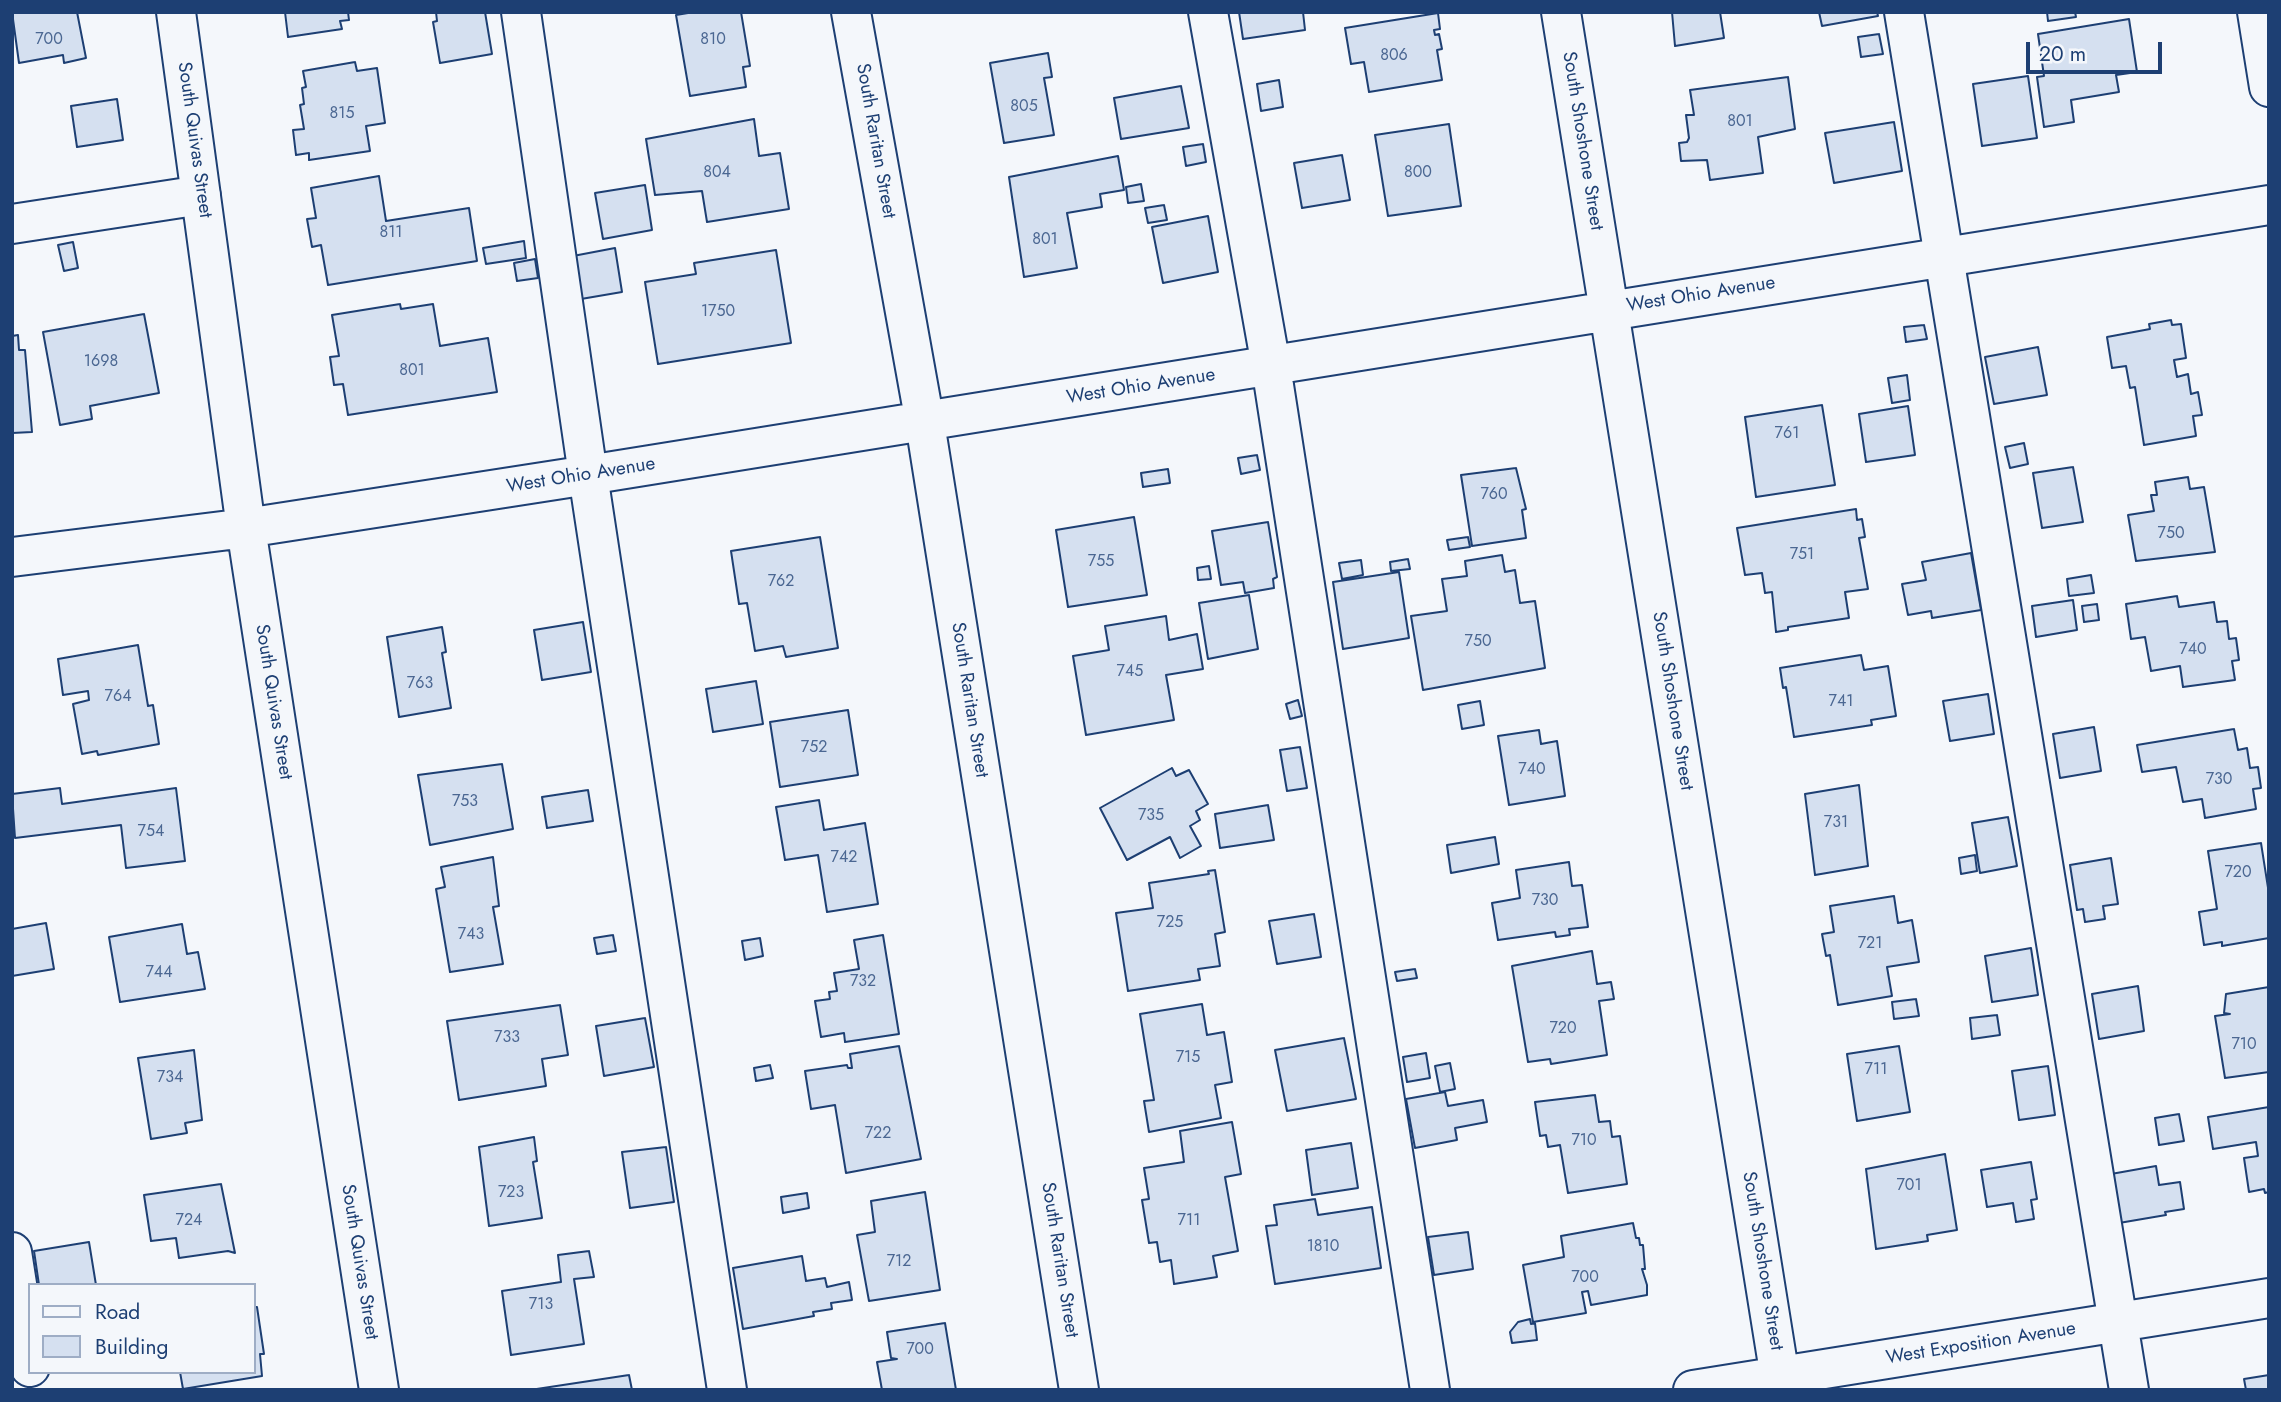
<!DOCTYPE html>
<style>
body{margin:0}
#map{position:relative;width:2281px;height:1402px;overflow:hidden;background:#f4f7fb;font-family:Jost,sans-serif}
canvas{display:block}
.frame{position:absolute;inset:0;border:14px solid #1d3f73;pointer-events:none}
.legend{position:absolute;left:28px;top:1283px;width:228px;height:91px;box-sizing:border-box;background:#f4f7fb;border:2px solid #9eadc5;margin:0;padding:9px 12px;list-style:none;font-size:21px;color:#1d3f73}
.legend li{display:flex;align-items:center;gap:14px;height:35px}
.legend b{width:35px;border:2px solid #9eadc5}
.scale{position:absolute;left:2026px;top:42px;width:136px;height:32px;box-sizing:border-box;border:4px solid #1d3f73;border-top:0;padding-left:9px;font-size:21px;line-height:24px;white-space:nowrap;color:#1d3f73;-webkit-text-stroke:5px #f4f7fb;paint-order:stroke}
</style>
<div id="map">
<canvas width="2281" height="1402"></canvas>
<div class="frame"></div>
<ul class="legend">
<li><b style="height:9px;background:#f4f7fb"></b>Road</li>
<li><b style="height:19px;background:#d5e0f0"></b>Building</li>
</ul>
<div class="scale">20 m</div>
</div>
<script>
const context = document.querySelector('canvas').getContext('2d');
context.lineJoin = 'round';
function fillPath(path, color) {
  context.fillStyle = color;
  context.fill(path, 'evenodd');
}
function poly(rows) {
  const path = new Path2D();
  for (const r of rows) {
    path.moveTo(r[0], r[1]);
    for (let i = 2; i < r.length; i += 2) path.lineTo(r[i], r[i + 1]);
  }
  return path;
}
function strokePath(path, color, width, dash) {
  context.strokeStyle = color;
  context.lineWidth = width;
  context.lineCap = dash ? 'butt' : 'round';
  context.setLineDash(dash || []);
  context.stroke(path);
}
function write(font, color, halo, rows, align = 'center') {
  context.font = font + ' Jost,sans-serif';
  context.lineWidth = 5;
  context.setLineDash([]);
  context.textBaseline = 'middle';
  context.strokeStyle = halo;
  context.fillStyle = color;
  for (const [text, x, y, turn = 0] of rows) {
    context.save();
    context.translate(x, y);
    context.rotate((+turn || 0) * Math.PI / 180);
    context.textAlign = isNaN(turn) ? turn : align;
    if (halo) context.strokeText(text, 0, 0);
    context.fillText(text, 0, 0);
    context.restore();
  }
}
const building = poly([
 [12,12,77,12,86,58,64,63,63,55,19,63,12,12],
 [285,12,348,12,349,20,340,21,342,29,288,37,285,12],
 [436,12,485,12,492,54,440,63,433,22,437,21,436,12],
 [694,12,741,12,750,66,743,67,746,87,690,96,676,15,694,12],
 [1239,12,1303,12,1305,30,1243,39,1239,12],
 [1672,12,1720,12,1724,38,1675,46,1672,12],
 [1819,12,1877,12,1878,16,1822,26,1819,12],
 [2047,12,2075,12,2076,17,2048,21,2047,12],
 [1438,13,1440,29,1434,30,1435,35,1439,34,1442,49,1437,50,1442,80,1369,92,1364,62,1351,64,1345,28,1438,13],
 [2129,19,2137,72,2116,75,2119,92,2071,100,2074,122,2044,127,2037,77,2044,76,2038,34,2129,19],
 [1879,34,1883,54,1861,57,1858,37,1879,34],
 [1048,53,1052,77,1044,78,1054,135,1004,143,990,63,1048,53],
 [355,62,357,71,377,68,385,123,366,126,370,151,309,160,309,153,296,155,293,130,304,129,300,105,304,104,302,88,306,87,303,71,355,62],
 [2028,76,2037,138,1982,146,1973,84,2028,76],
 [1788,77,1795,129,1758,137,1763,173,1710,180,1707,160,1681,161,1679,143,1687,142,1689,138,1686,115,1694,115,1690,90,1788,77],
 [1279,80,1283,107,1261,111,1257,84,1279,80],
 [1181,86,1189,128,1121,139,1114,98,1181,86],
 [117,99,123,140,77,147,71,106,117,99],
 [754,119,759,156,780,153,789,209,707,222,702,191,655,195,646,139,754,119],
 [1894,122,1902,171,1834,183,1825,133,1894,122],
 [1449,124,1461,206,1388,216,1375,135,1449,124],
 [1203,144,1206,162,1186,166,1183,147,1203,144],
 [1342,155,1350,200,1302,208,1294,163,1342,155],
 [1118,156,1124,190,1100,194,1102,207,1067,213,1077,268,1024,277,1009,177,1118,156],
 [379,176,386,221,469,208,477,261,328,285,321,245,312,247,307,219,316,218,311,188,379,176],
 [1141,184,1144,201,1128,203,1126,187,1141,184],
 [645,185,652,230,603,239,595,193,645,185],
 [1164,205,1167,220,1148,223,1145,208,1164,205],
 [1208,216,1218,272,1163,283,1152,227,1208,216],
 [524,241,526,258,486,264,483,248,524,241],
 [73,242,78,268,64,271,58,245,73,242],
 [615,248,622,292,581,299,573,256,615,248],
 [776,250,791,343,658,364,645,282,696,274,694,263,776,250],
 [535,259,538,278,517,281,514,263,535,259],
 [400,304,401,309,433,304,440,346,488,338,497,392,348,415,343,384,334,385,330,357,339,356,332,315,400,304],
 [144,314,159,393,90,406,92,419,60,425,43,332,144,314],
 [2171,320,2172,325,2181,324,2186,358,2174,360,2177,377,2188,374,2191,394,2198,392,2202,415,2193,416,2196,436,2144,445,2135,387,2130,388,2126,366,2112,368,2107,337,2150,329,2149,324,2171,320],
 [1924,325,1927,339,1906,342,1904,327,1924,325],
 [18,335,19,350,25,350,32,432,12,433,12,336,18,335],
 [2038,347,2047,395,1994,404,1985,357,2038,347],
 [1907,375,1910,400,1892,403,1888,378,1907,375],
 [1822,405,1835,485,1756,497,1745,417,1822,405],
 [1908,406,1915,455,1866,462,1859,414,1908,406],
 [2024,443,2028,464,2010,468,2005,447,2024,443],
 [1257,455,1260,470,1241,474,1238,458,1257,455],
 [2073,467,2083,522,2042,528,2033,473,2073,467],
 [1516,468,1526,509,1522,510,1526,538,1472,546,1461,475,1516,468],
 [1168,469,1170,483,1143,487,1141,473,1168,469],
 [2188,477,2190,489,2204,487,2215,552,2136,561,2128,515,2154,511,2151,495,2157,495,2155,482,2188,477],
 [1856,509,1857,520,1862,519,1865,537,1859,538,1868,589,1845,592,1849,618,1788,627,1788,630,1776,632,1772,592,1765,593,1762,573,1745,575,1737,528,1856,509],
 [1134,517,1147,595,1068,607,1056,530,1134,517],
 [1268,522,1277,577,1273,579,1274,588,1245,593,1243,582,1221,585,1212,531,1268,522],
 [820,537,838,648,786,657,783,646,755,651,747,603,739,604,731,551,820,537],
 [1468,537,1470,547,1449,550,1447,540,1468,537],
 [1971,553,1981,610,1932,618,1931,611,1908,615,1902,584,1926,580,1922,562,1971,553],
 [1502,555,1505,572,1515,570,1520,603,1535,601,1545,668,1423,690,1411,616,1447,611,1442,579,1467,576,1465,561,1502,555],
 [1408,559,1410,569,1391,571,1390,562,1408,559],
 [1361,560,1363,575,1342,579,1339,563,1361,560],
 [1209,566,1211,579,1198,580,1197,568,1209,566],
 [1399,572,1409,638,1343,649,1333,582,1399,572],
 [2091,575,2094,593,2069,596,2067,579,2091,575],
 [1249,595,1258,649,1208,659,1199,603,1249,595],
 [2177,596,2179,607,2214,602,2217,622,2227,621,2229,639,2236,638,2239,660,2232,661,2235,680,2183,687,2180,666,2151,671,2145,637,2131,639,2126,604,2177,596],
 [2073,600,2077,630,2036,637,2032,606,2073,600],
 [2097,604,2099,620,2084,622,2082,606,2097,604],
 [1166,616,1169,640,1197,634,1203,669,1166,675,1174,720,1086,735,1073,656,1109,650,1105,626,1166,616],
 [583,622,591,672,542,680,534,630,583,622],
 [442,627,446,652,442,653,451,708,399,717,387,637,442,627],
 [138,645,148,706,153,705,159,744,98,755,97,751,82,754,73,704,89,700,88,691,63,695,58,659,138,645],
 [1861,655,1864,670,1888,666,1896,716,1871,720,1872,725,1794,737,1786,687,1783,688,1780,668,1861,655],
 [756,681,763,724,713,732,706,689,756,681],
 [1988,694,1994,734,1950,741,1943,701,1988,694],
 [1298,700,1302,716,1290,719,1286,704,1298,700],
 [1480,701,1484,725,1462,729,1458,705,1480,701],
 [848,710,858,775,780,787,770,722,848,710],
 [2094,727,2101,771,2060,778,2053,734,2094,727],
 [2234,729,2238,750,2247,748,2250,768,2258,767,2261,788,2253,789,2256,809,2205,818,2202,799,2183,802,2176,767,2142,772,2137,745,2234,729],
 [1539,730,1541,744,1557,741,1565,796,1509,805,1498,736,1539,730],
 [1300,747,1307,788,1287,791,1280,750,1300,747],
 [502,764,513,829,430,845,418,775,502,764],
 [1172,768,1176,776,1189,770,1208,804,1196,811,1200,820,1190,826,1201,846,1180,858,1170,837,1127,860,1100,808,1172,768],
 [1859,785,1868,866,1815,875,1805,794,1859,785],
 [60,788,62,804,176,788,185,861,126,868,121,825,15,838,12,794,60,788],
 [588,790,593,821,547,828,542,797,588,790],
 [819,800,824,830,865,823,878,904,827,912,818,855,785,860,776,807,819,800],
 [1268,805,1274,840,1220,848,1215,814,1268,805],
 [2008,817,2017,866,1980,873,1972,823,2008,817],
 [1495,837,1499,864,1451,873,1447,845,1495,837],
 [2261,843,2269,894,2269,938,2222,946,2222,942,2204,945,2199,912,2217,909,2208,851,2261,843],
 [1975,855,1977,871,1961,874,1959,858,1975,855],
 [493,857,499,906,493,907,503,964,450,972,436,889,445,887,441,867,493,857],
 [2111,858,2118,904,2103,906,2105,919,2085,922,2083,909,2077,910,2070,865,2111,858],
 [1569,862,1572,886,1582,885,1588,927,1569,929,1570,935,1556,937,1555,932,1498,940,1492,903,1520,898,1516,870,1569,862],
 [1215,870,1225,932,1215,934,1220,966,1198,969,1200,980,1128,991,1116,913,1153,908,1149,883,1209,874,1208,871,1215,870],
 [1894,896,1898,923,1912,920,1919,962,1887,967,1892,996,1838,1005,1830,955,1826,956,1822,934,1834,932,1830,906,1894,896],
 [1314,914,1321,957,1277,964,1269,921,1314,914],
 [46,923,54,969,12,976,12,929,46,923],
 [182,924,187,954,198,952,205,989,120,1002,109,937,182,924],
 [613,935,616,951,597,954,594,938,613,935],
 [883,935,899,1034,845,1042,844,1033,821,1037,815,1001,830,999,829,992,837,991,834,973,859,969,854,940,883,935],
 [760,938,763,956,745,960,742,941,760,938],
 [2031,948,2038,995,1992,1002,1985,956,2031,948],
 [1592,951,1597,984,1611,982,1614,999,1599,1001,1607,1055,1551,1064,1550,1059,1528,1062,1512,966,1592,951],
 [1415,969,1417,978,1397,981,1395,972,1415,969],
 [2138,986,2144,1031,2099,1039,2092,994,2138,986],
 [2269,987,2269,1072,2225,1078,2215,1016,2230,1014,2224,1013,2226,994,2269,987],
 [1916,999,1919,1016,1894,1019,1892,1002,1916,999],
 [1202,1004,1207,1035,1224,1032,1232,1082,1215,1085,1221,1118,1149,1132,1144,1101,1154,1100,1140,1014,1202,1004],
 [560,1005,568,1055,542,1059,546,1086,459,1100,447,1021,560,1005],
 [1997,1015,2000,1035,1972,1039,1970,1018,1997,1015],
 [645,1018,654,1067,604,1076,596,1026,645,1018],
 [1344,1038,1356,1099,1287,1111,1275,1050,1344,1038],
 [899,1046,921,1159,846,1173,835,1105,811,1109,805,1071,847,1065,848,1068,852,1068,850,1054,899,1046],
 [1899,1046,1910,1112,1857,1121,1847,1054,1899,1046],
 [194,1050,202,1120,185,1123,187,1133,151,1139,138,1058,194,1050],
 [1426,1053,1430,1078,1407,1082,1403,1057,1426,1053],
 [1450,1063,1455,1089,1440,1092,1435,1066,1450,1063],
 [770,1065,773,1078,756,1081,754,1068,770,1065],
 [2048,1066,2055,1115,2019,1120,2012,1071,2048,1066],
 [1445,1092,1448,1106,1483,1100,1487,1122,1455,1128,1457,1140,1415,1148,1406,1099,1445,1092],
 [1595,1095,1599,1122,1610,1121,1612,1137,1620,1136,1627,1184,1568,1193,1560,1145,1548,1147,1546,1135,1540,1136,1535,1102,1595,1095],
 [2269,1107,2269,1192,2265,1193,2264,1189,2249,1192,2244,1158,2258,1156,2256,1142,2213,1149,2208,1117,2269,1107],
 [2179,1114,2184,1141,2159,1145,2155,1118,2179,1114],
 [1232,1122,1241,1174,1225,1177,1238,1251,1213,1256,1217,1277,1174,1284,1171,1260,1160,1262,1157,1242,1149,1243,1142,1200,1149,1199,1144,1168,1184,1162,1180,1131,1232,1122],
 [534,1137,537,1161,533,1162,542,1218,489,1226,479,1147,534,1137],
 [1351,1143,1358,1188,1312,1195,1306,1150,1351,1143],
 [666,1147,674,1202,630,1208,622,1152,666,1147],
 [1945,1154,1957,1230,1927,1235,1928,1241,1876,1249,1866,1169,1945,1154],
 [2031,1162,2037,1199,2031,1200,2034,1219,2016,1222,2013,1203,1987,1207,1981,1170,2031,1162],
 [2156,1166,2159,1185,2180,1182,2184,1209,2165,1212,2166,1215,2119,1223,2111,1174,2156,1166],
 [221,1184,235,1253,228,1251,179,1258,176,1238,151,1241,144,1195,221,1184],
 [925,1192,940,1290,869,1301,857,1235,875,1232,871,1201,925,1192],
 [807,1193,809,1208,783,1213,781,1197,807,1193],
 [1315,1199,1318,1215,1372,1207,1381,1268,1275,1284,1266,1226,1277,1225,1274,1205,1315,1199],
 [1633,1223,1636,1238,1639,1238,1640,1245,1643,1245,1645,1269,1642,1269,1647,1285,1647,1295,1591,1305,1588,1291,1582,1292,1586,1313,1533,1322,1523,1265,1564,1257,1561,1236,1633,1223],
 [1468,1232,1473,1269,1434,1275,1428,1237,1468,1232],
 [89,1242,96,1285,39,1285,34,1251,89,1242],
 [589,1251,594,1277,574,1279,584,1344,511,1355,502,1291,561,1282,558,1255,589,1251],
 [802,1256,806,1281,825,1278,827,1287,849,1282,852,1300,831,1303,832,1309,813,1312,814,1316,743,1329,733,1268,802,1256],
 [254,1307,257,1307,264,1354,260,1354,262,1376,183,1389,180,1372,254,1372,254,1307],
 [1530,1319,1531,1324,1535,1323,1537,1340,1512,1343,1510,1332,1518,1322,1530,1319],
 [945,1323,956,1390,882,1390,877,1362,897,1359,891,1358,887,1332,945,1323],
 [629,1375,632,1390,530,1390,629,1375],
 [2269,1375,2269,1390,2246,1390,2244,1379,2269,1375]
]);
const minor = poly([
 [176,12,246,528,379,1390],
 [521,12,588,475,727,1390],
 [851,12,925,423,1079,1390],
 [1208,12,1271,366,1430,1390],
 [1561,12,1782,1390],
 [1904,12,2129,1390],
 [2257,12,2269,87],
 [12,224,201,195],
 [12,557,246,528,588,475,2269,205],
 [12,1252,30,1367],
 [1693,1390,2269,1298]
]);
const numberNames = [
 ["700",49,40],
 ["810",713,40],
 ["806",1394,56],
 ["805",1024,107],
 ["815",342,114],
 ["801",1740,122],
 ["804",717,173],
 ["800",1418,173],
 ["811",391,233],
 ["801",1045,240],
 ["1750",718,312],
 ["1698",101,362],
 ["801",412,371],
 ["761",1787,434],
 ["760",1494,495],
 ["750",2171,534],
 ["751",1802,555],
 ["755",1101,562],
 ["762",781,582],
 ["750",1478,642],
 ["740",2193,650],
 ["745",1130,672],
 ["763",420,684],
 ["764",118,697],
 ["741",1841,702],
 ["752",814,748],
 ["740",1532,770],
 ["730",2219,780],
 ["753",465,802],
 ["735",1151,816],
 ["731",1836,823],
 ["754",151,832],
 ["742",844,858],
 ["720",2238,873],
 ["730",1545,901],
 ["725",1170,923],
 ["743",471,935],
 ["721",1870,944],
 ["744",159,973],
 ["732",863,982],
 ["720",1563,1029],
 ["733",507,1038],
 ["710",2244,1045],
 ["715",1188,1058],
 ["711",1876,1070],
 ["734",170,1078],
 ["722",878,1134],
 ["710",1584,1141],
 ["701",1909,1186],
 ["723",511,1193],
 ["724",189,1221],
 ["711",1189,1221],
 ["1810",1323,1247],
 ["712",899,1262],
 ["700",1585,1278],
 ["713",541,1305],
 ["700",920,1350]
];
const streetNames = [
 ["South Quivas Street",194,140,82],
 ["South Raritan Street",875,141,80],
 ["South Shoshone Street",1582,141,81],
 ["West Ohio Avenue",1701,295,-9],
 ["West Ohio Avenue",1141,387,-9],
 ["West Ohio Avenue",581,476,-9],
 ["South Raritan Street",969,700,81],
 ["South Shoshone Street",1672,701,81],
 ["South Quivas Street",273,702,81],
 ["South Raritan Street",1059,1260,81],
 ["South Shoshone Street",1762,1261,81],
 ["South Quivas Street",359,1262,81],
 ["West Exposition Avenue",1981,1344,-9]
];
fillPath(building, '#d5e0f0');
strokePath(building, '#1d3f73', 2);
strokePath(minor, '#1d3f73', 42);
strokePath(minor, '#f4f7fb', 38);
write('16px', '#4b6792', null, numberNames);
write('19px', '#1d3f73', '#f4f7fb', streetNames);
</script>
